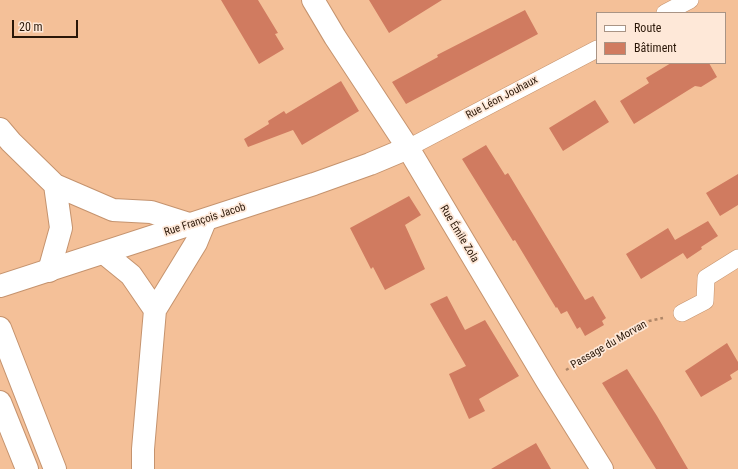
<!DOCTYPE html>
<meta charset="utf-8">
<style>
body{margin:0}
#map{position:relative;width:738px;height:469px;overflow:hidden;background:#f4c098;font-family:"Roboto Condensed",sans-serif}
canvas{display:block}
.legend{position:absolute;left:596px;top:12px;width:130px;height:52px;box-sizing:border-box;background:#fee8d8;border:1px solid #a99485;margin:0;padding:5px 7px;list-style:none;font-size:12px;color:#2a1708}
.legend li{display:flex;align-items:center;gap:8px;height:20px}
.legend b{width:20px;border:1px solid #a99485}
.scale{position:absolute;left:12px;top:20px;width:66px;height:18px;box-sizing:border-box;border:2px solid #2a1708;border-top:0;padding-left:5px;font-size:12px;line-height:14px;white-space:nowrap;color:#2a1708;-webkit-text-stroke:3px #fee8d8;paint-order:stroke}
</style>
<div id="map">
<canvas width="738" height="469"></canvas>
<ul class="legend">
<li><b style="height:5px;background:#fff"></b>Route</li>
<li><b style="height:11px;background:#d07b60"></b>Bâtiment</li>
</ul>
<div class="scale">20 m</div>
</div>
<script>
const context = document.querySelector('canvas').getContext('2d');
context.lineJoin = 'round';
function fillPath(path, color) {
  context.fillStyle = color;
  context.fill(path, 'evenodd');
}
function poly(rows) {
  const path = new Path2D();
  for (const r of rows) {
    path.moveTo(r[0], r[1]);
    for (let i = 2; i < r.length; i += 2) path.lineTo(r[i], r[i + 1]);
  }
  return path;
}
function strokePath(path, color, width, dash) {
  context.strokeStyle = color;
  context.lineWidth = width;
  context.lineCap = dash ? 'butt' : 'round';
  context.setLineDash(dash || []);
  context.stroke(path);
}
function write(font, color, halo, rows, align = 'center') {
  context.font = font + ' "Roboto Condensed",sans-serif';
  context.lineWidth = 3.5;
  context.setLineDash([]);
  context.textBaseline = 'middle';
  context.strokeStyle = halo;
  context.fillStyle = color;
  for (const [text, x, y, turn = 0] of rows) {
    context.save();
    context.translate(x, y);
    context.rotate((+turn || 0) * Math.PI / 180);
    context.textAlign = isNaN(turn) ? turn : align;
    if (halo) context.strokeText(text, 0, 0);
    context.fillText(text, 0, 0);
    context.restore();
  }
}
const building = poly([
 [221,0,258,0,278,33,275,34,284,49,259,64],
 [369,0,442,0,389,33],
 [525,10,538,34,406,104,392,82,438,57,437,55],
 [671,63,709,63,717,77,701,87,695,86,634,124,620,101,649,83,646,78],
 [341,81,359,111,302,145,293,130,248,147,244,139,269,124,268,121,284,111,286,114],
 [595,100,609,122,563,151,549,128],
 [486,145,505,175,508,173,585,300,593,296,606,318,602,321,604,325,585,336,580,327,577,329,567,311,561,314,557,307,556,308,515,240,513,241,462,159],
 [738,174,738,205,720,216,706,193],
 [409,196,421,215,405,225,425,269,385,290,373,267,371,269,350,228],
 [708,221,718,236,701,247,702,249,687,259,683,253,641,279,626,254,668,228,675,240],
 [447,296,465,330,485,320,519,376,479,399,485,411,469,419,449,374,466,366,430,304],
 [727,343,738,362,738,370,730,375,732,379,701,397,685,371],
 [627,369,657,416,688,469,656,469,602,383],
 [536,443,551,469,491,469]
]);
const path = poly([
 [566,370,649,321,663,318]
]);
const minor = poly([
 [665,13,690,0],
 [408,148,597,49],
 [682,313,705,301,706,278,738,258]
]);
const tertiary = poly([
 [313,0,335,37,408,148,547,381,602,469],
 [0,286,314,184,370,164,408,148]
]);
const trunk = poly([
 [0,129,11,142,55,185,113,210,151,212,192,225],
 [104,253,131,275,155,310],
 [49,271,61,228,55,185],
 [0,328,55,469],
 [0,402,27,469],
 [143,469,143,449,155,310,196,243,205,221]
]);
const streetNames = [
 ["Rue Léon Jouhaux",502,98,-28],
 ["Rue François Jacob",205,220,-18],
 ["Rue Émile Zola",459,234,59],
 ["Passage du Morvan",609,345,-30]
];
fillPath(building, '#d07b60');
strokePath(minor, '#c5936e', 18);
strokePath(tertiary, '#c5936e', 24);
strokePath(trunk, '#c5936e', 24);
strokePath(path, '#af8667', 2.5, [3, 3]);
strokePath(minor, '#fff', 17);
strokePath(tertiary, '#fff', 22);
strokePath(trunk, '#fff', 22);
write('11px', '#2a1708', '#fee8d8', streetNames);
</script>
